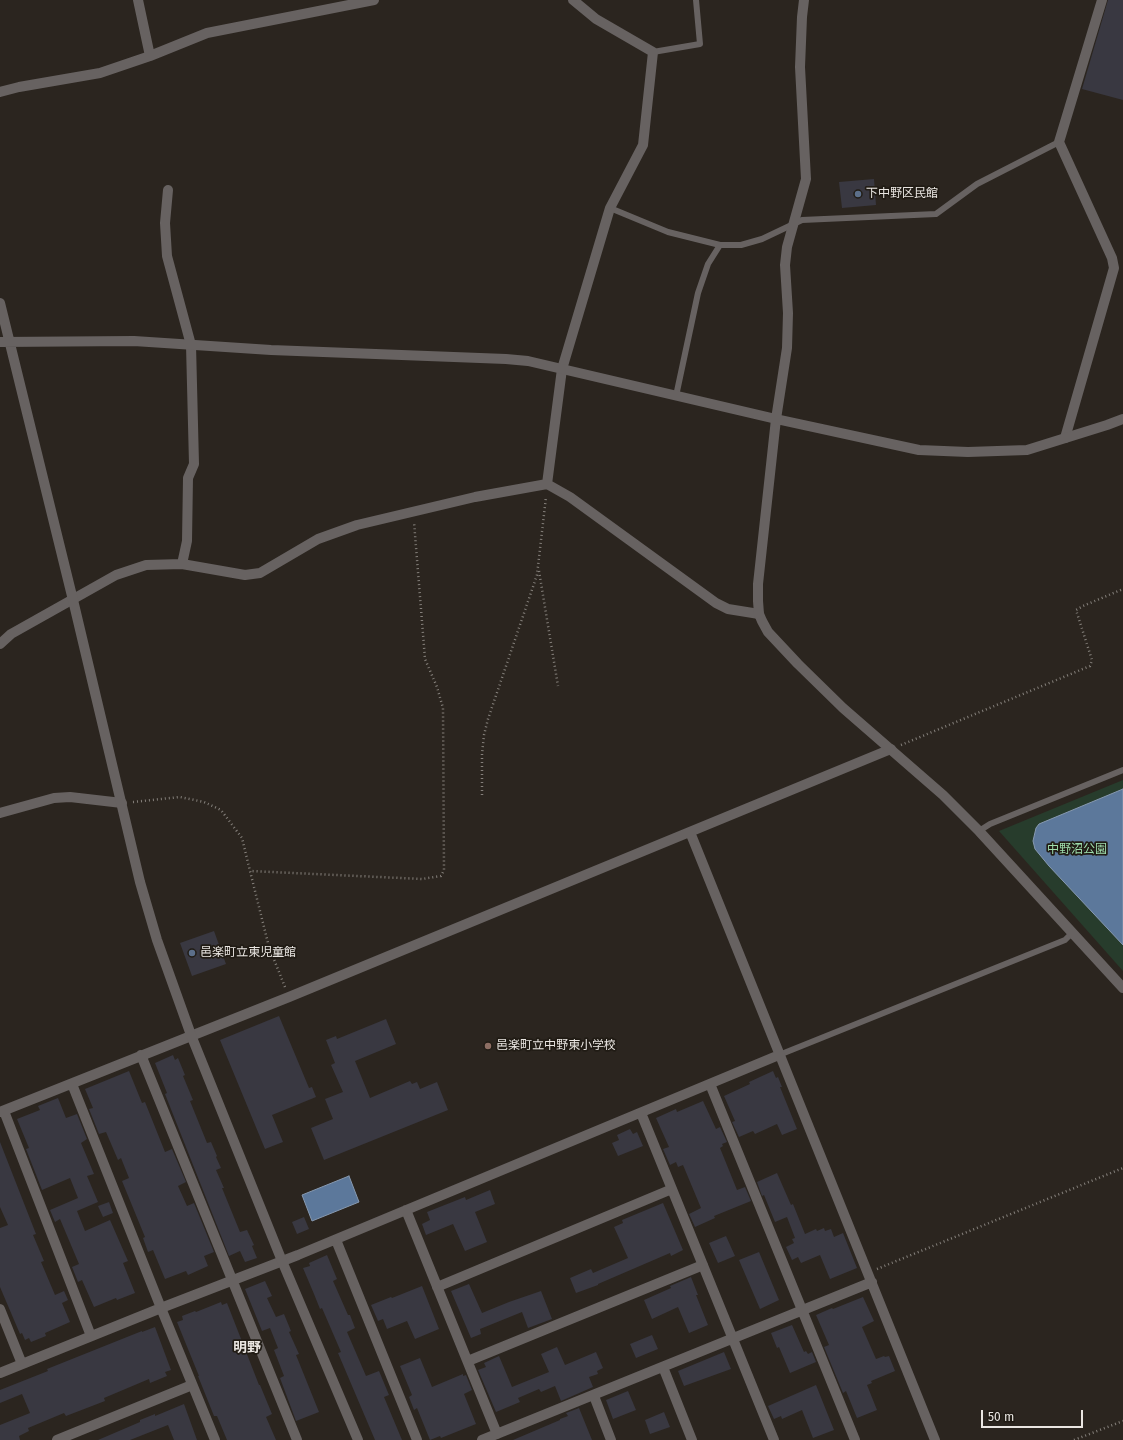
<!DOCTYPE html>
<meta charset="utf-8">
<style>
body{margin:0}
#map{position:relative;width:1123px;height:1440px;overflow:hidden;background:#2b251f;font-family:"Fira Sans",sans-serif}
canvas{display:block}
.scale{position:absolute;left:981px;top:1410px;width:102px;height:18px;box-sizing:border-box;border:2px solid #eae6e2;border-top:0;padding-left:5px;font-size:12px;line-height:14px;white-space:nowrap;color:#eae6e2;-webkit-text-stroke:3px #211c15;paint-order:stroke}
</style>
<div id="map">
<canvas width="1123" height="1440"></canvas>
<div class="scale">50 m</div>
</div>
<script>
const context = document.querySelector('canvas').getContext('2d');
context.lineJoin = 'round';
function fillPath(path, color) {
  context.fillStyle = color;
  context.fill(path, 'evenodd');
}
function poly(rows) {
  const path = new Path2D();
  for (const r of rows) {
    path.moveTo(r[0], r[1]);
    for (let i = 2; i < r.length; i += 2) path.lineTo(r[i], r[i + 1]);
  }
  return path;
}
function strokePath(path, color, width, dash) {
  context.strokeStyle = color;
  context.lineWidth = width;
  context.lineCap = dash ? 'butt' : 'round';
  context.setLineDash(dash || []);
  context.stroke(path);
}
function write(font, color, halo, rows, align = 'center') {
  context.font = font + ' "Fira Sans","Noto Sans JP",sans-serif';
  context.lineWidth = 3.5;
  context.setLineDash([]);
  context.textBaseline = 'middle';
  context.strokeStyle = halo;
  context.fillStyle = color;
  for (const [text, x, y, turn = 0] of rows) {
    context.save();
    context.translate(x, y);
    context.rotate((+turn || 0) * Math.PI / 180);
    context.textAlign = isNaN(turn) ? turn : align;
    if (halo) context.strokeText(text, 0, 0);
    context.fillText(text, 0, 0);
    context.restore();
  }
}
const green = poly([
 [1123,780,1123,971,999,831]
]);
const water = poly([
 [1123,789,1123,945,1049,866,1035,849,1033,841,1036,828,1039,824,1123,789],
 [349,1176,359,1202,312,1221,302,1195,349,1176]
]);
const building = poly([
 [1108,0,1123,0,1123,100,1082,89],
 [874,179,876,205,842,208,839,182],
 [214,931,226,964,192,976,180,943],
 [279,1016,309,1088,312,1087,316,1097,272,1115,283,1142,265,1149,220,1040],
 [386,1019,396,1044,355,1061,370,1098,410,1081,412,1084,417,1082,420,1089,437,1082,448,1110,324,1160,311,1128,333,1119,325,1099,343,1092,331,1065,335,1063,326,1040,336,1036,337,1039],
 [173,1055,175,1060,178,1058,185,1075,183,1076,193,1100,190,1101,207,1143,211,1142,217,1156,216,1157,221,1168,216,1170,224,1188,222,1188,240,1232,247,1230,254,1245,252,1246,257,1258,245,1262,240,1251,229,1256,165,1094,167,1093,155,1063],
 [129,1071,142,1103,145,1102,165,1152,172,1149,186,1182,178,1186,187,1206,194,1203,214,1252,204,1256,208,1266,188,1275,186,1271,165,1279,153,1250,148,1252,143,1238,145,1237,122,1181,129,1178,121,1158,118,1160,106,1132,99,1134,89,1109,93,1108,85,1089],
 [773,1071,776,1078,778,1077,782,1087,780,1087,797,1129,782,1135,777,1124,755,1134,753,1131,739,1137,732,1122,735,1121,724,1096,750,1084,749,1082],
 [58,1098,66,1118,77,1114,87,1139,81,1143,94,1174,87,1176,98,1202,77,1211,85,1231,110,1220,128,1261,123,1263,135,1293,117,1300,116,1298,94,1307,82,1280,78,1282,72,1267,79,1264,60,1219,55,1222,50,1210,78,1198,70,1178,42,1190,26,1149,29,1148,17,1119,40,1110,38,1106],
 [703,1101,716,1129,720,1127,727,1142,722,1144,723,1146,720,1148,737,1190,745,1187,751,1201,714,1216,715,1218,695,1227,689,1214,701,1208,683,1165,678,1167,676,1162,670,1165,663,1149,669,1147,656,1118,676,1109,677,1112],
 [630,1129,633,1134,637,1132,643,1146,618,1156,612,1143,619,1140,617,1135],
 [0,1142,36,1234,33,1235,44,1261,41,1262,55,1295,64,1291,68,1300,62,1303,70,1322,45,1333,46,1336,31,1342,29,1338,25,1340,22,1333,20,1334,0,1287,0,1228,8,1225,0,1207],
 [777,1173,791,1205,793,1204,805,1234,816,1229,817,1231,824,1228,825,1231,831,1229,834,1237,843,1233,857,1268,830,1279,820,1255,801,1263,798,1257,792,1260,786,1247,794,1243,792,1239,795,1238,787,1217,775,1222,764,1195,762,1196,757,1182],
 [490,1190,495,1204,475,1212,487,1242,465,1251,453,1224,426,1235,422,1224,430,1220,427,1212,465,1197,466,1200],
 [109,1202,113,1213,103,1217,98,1206],
 [663,1203,683,1250,671,1256,670,1253,598,1284,598,1285,576,1293,570,1278,591,1269,593,1273,628,1258,614,1227,623,1223,622,1220],
 [304,1217,309,1229,297,1234,292,1222],
 [726,1236,735,1256,718,1263,709,1243],
 [759,1252,779,1300,760,1309,739,1260],
 [327,1255,337,1279,333,1281,348,1315,350,1315,355,1328,347,1332,366,1376,379,1371,389,1395,384,1397,402,1440,375,1440,338,1353,341,1352,322,1308,320,1309,314,1294,303,1268,310,1266,309,1263],
 [691,1277,698,1295,696,1295,708,1325,689,1333,678,1307,652,1319,644,1300,671,1288,670,1286],
 [265,1281,272,1296,267,1298,276,1317,284,1314,291,1331,289,1332,299,1354,296,1355,319,1412,296,1421,280,1378,284,1376,274,1350,278,1348,270,1328,262,1331,245,1289],
 [469,1284,482,1313,509,1302,541,1291,552,1319,528,1328,522,1312,480,1329,481,1334,471,1338,451,1291],
 [422,1286,439,1329,415,1339,407,1321,387,1329,383,1319,378,1321,371,1305,391,1297,392,1298],
 [863,1297,874,1321,862,1327,876,1359,884,1356,885,1357,889,1356,895,1371,871,1381,872,1383,867,1385,877,1410,857,1418,846,1391,843,1393,824,1347,829,1345,816,1315,832,1308,833,1309],
 [221,1302,222,1305,227,1303,259,1385,260,1385,272,1414,266,1417,276,1440,227,1440,217,1416,214,1416,198,1376,199,1376,177,1322,183,1320,182,1316,195,1311,196,1312],
 [792,1325,804,1352,806,1351,808,1354,812,1352,816,1362,790,1373,779,1347,777,1348,771,1333],
 [155,1327,171,1370,165,1372,167,1376,150,1383,149,1379,104,1398,105,1401,66,1416,64,1413,28,1428,29,1431,19,1436,20,1440,0,1440,0,1425,30,1413,22,1394,0,1403,0,1390,48,1371,47,1369,142,1331,142,1332],
 [652,1335,658,1349,636,1358,630,1344],
 [557,1347,565,1365,596,1352,603,1368,597,1371,598,1374,589,1377,593,1387,561,1401,555,1386,541,1392,539,1389,518,1398,520,1402,496,1412,478,1370,486,1367,484,1363,499,1356,512,1387,549,1372,541,1354],
 [724,1352,731,1369,684,1386,678,1371],
 [420,1358,432,1387,463,1374,463,1376,466,1375,472,1390,464,1394,476,1424,441,1438,440,1436,430,1440,417,1408,414,1410,409,1397,412,1395,400,1366],
 [816,1385,834,1430,813,1438,802,1410,782,1419,781,1416,774,1419,768,1406],
 [628,1391,636,1410,613,1419,606,1400],
 [184,1404,197,1440,174,1440,168,1425,130,1440,98,1440,140,1422,140,1420,155,1414,155,1416],
 [579,1408,592,1440,513,1440,560,1420,560,1419,568,1416,566,1413],
 [664,1412,670,1427,650,1434,645,1420]
]);
const path = poly([
 [539,571,558,686],
 [901,745,1090,666,1092,660,1076,610,1083,606,1123,589],
 [482,795,482,754,484,735,488,719,537,575,546,497],
 [133,802,180,797,204,802,221,810,242,838,250,871],
 [285,987,269,947,250,871,422,879,441,876,444,870,443,708,437,687,425,659,414,522],
 [877,1269,1123,1168],
 [1074,1440,1123,1421]
]);
const service = poly([
 [653,52,700,44,696,0],
 [610,208,668,232,720,245],
 [676,396,698,293,708,264,720,245,741,245,762,239,802,220,936,214,977,184,1059,142],
 [979,831,990,824,1123,770],
 [779,1055,1065,940,1072,933]
]);
const minor = poly([
 [138,0,150,56],
 [0,92,19,87,100,73,150,56,207,33,374,0],
 [168,190,165,223,167,256,191,345,194,464,188,478,187,541,182,564],
 [1065,438,1114,268,1112,258,1059,142,1102,0],
 [547,484,562,369,610,208,643,145,653,52,596,19,573,0],
 [0,644,11,634,116,575,146,565,182,564,245,575,260,573,318,539,357,525,475,497,547,484,570,497,716,603,728,609,759,614],
 [0,813,54,798,70,797,122,803],
 [690,832,935,1440],
 [141,1055,297,1440],
 [72,1084,161,1308,215,1440],
 [710,1084,855,1440],
 [4,1111,91,1336],
 [0,1112,289,997,891,749],
 [641,1113,774,1440],
 [406,1210,497,1434],
 [336,1240,417,1440],
 [437,1287,672,1189],
 [0,1309,22,1364],
 [468,1361,703,1265],
 [663,1367,692,1440],
 [0,1373,161,1308,298,1255,779,1055],
 [594,1396,611,1440],
 [57,1440,192,1385],
 [482,1440,872,1282]
]);
const tertiary = poly([
 [804,0,802,17,800,67,806,179,787,247,785,265,788,313,787,348,776,419,758,584,758,601,759,614,762,621,768,632,798,664,843,708,943,795,979,831,1123,988],
 [0,303,73,600,140,882,157,940,191,1035,282,1261,358,1440],
 [0,342,134,341,271,350,506,359,528,361,776,419,919,450,968,452,1027,450,1107,425,1123,419]
]);
const markers = [
 [858,194,4,"#5c6f8a"],
 [192,953,4,"#5c6f8a"],
 [488,1046,4,"#8d6e63"]
];
const poiNames = [
 ["下中野区民館",866,194],
 ["邑楽町立東児童館",200,953],
 ["邑楽町立中野東小学校",496,1046]
];
const parkNames = [
 ["中野沼公園",1077,850]
];
const quarterNames = [
 ["明野",247,1348]
];
fillPath(green, '#273c2c');
fillPath(water, '#5c789b');
strokePath(water, '#8799b0', 1);
fillPath(building, '#393841');
strokePath(path, '#85807b', 2.5, [1, 3]);
strokePath(service, '#676261', 6);
strokePath(minor, '#676261', 10);
strokePath(tertiary, '#676261', 10);
for (const [x, y, r, color] of markers) {
  const dot = new Path2D();
  dot.arc(x, y, r, 0, 2 * Math.PI);
  context.fillStyle = color;
  context.fill(dot);
  strokePath(dot, '#211c15', 1.5);
}
write('12px', '#eae6e2', '#211c15', poiNames, 'left');
write('12px', '#9fdead', '#211c15', parkNames);
write('bold 14px', '#eae6e2', '#211c15', quarterNames);
</script>
